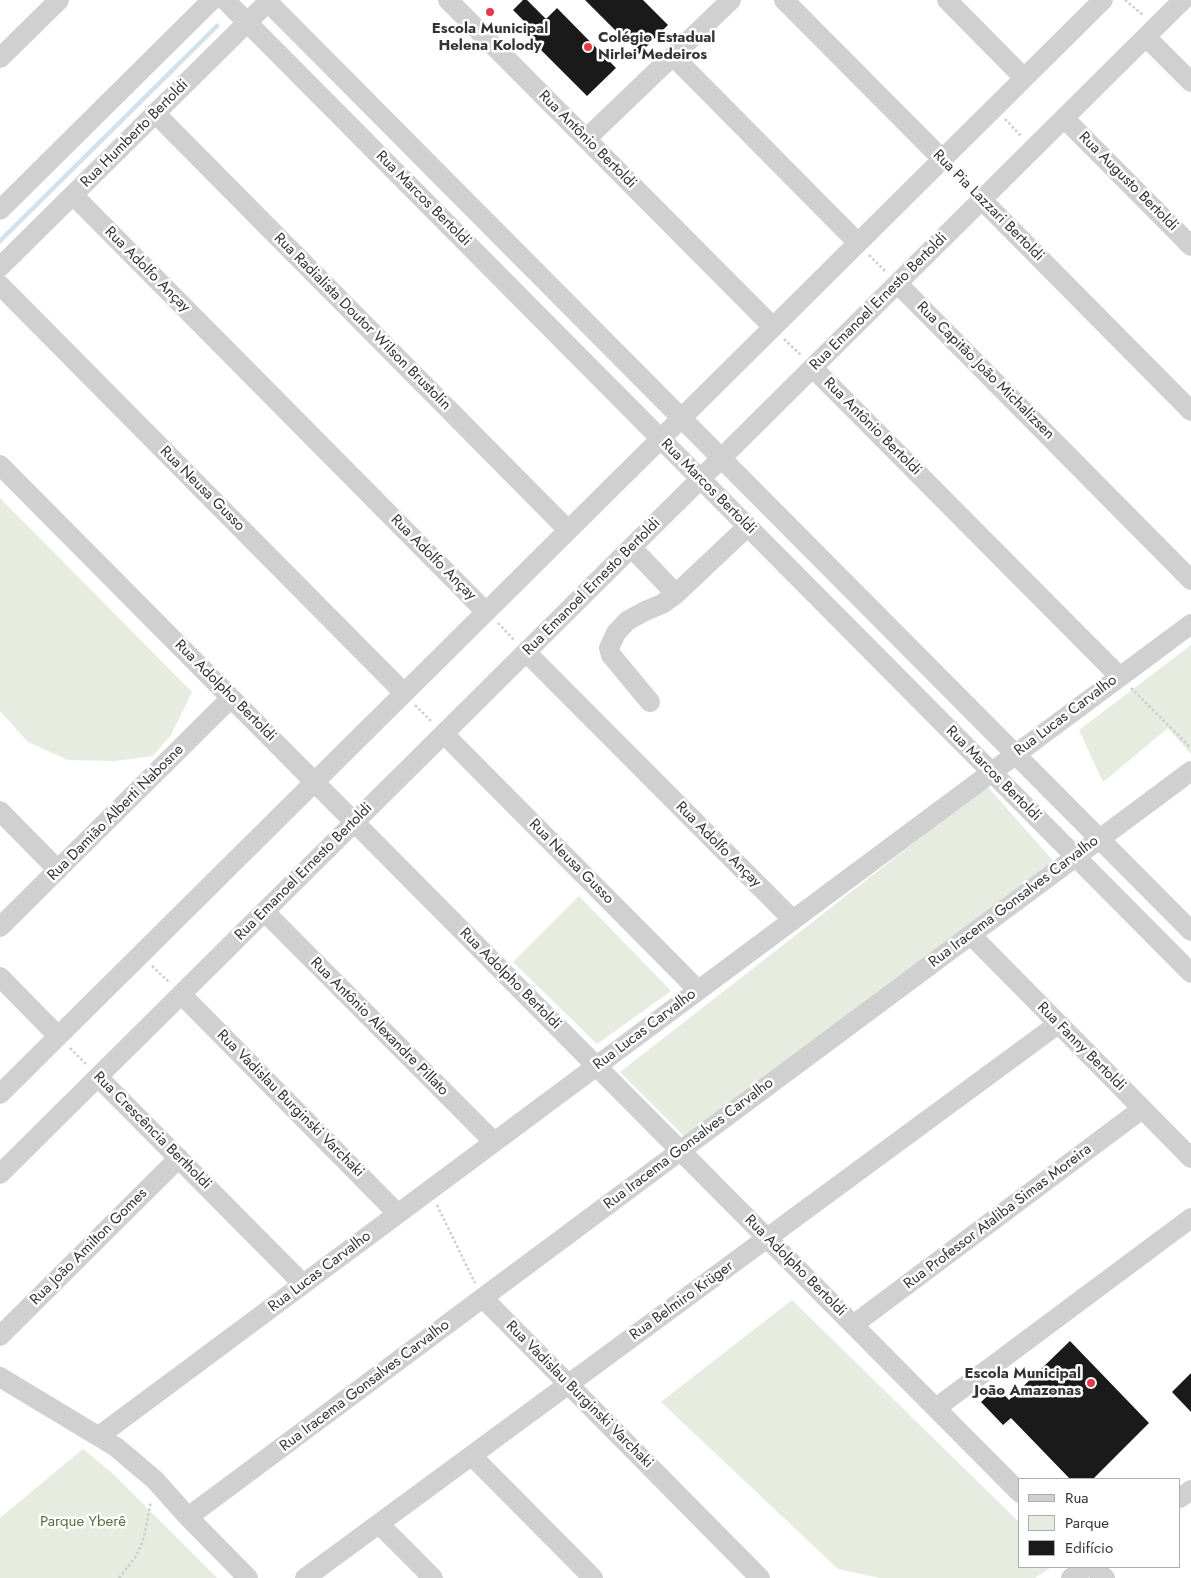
<!DOCTYPE html>
<meta charset="utf-8">
<style>
body{margin:0}
#map{position:relative;width:1191px;height:1578px;overflow:hidden;background:#fff;font-family:Jost,sans-serif}
canvas{display:block}
.legend{position:absolute;left:1018px;top:1478px;width:162px;height:90px;box-sizing:border-box;background:#fff;border:1px solid #adadad;margin:0;padding:6px 9px;list-style:none;font-size:15px;color:#333}
.legend li{display:flex;align-items:center;gap:10px;height:25px}
.legend b{width:25px;border:1px solid #adadad}
</style>
<div id="map">
<canvas width="1191" height="1578"></canvas>
<ul class="legend">
<li><b style="height:6px;background:#d0d0d0"></b>Rua</li>
<li><b style="height:14px;background:#e6ecdf"></b>Parque</li>
<li><b style="height:14px;background:#1a1a1a"></b>Edifício</li>
</ul>
</div>
<script>
const context = document.querySelector('canvas').getContext('2d');
context.lineJoin = 'round';
function fillPath(path, color) {
  context.fillStyle = color;
  context.fill(path, 'evenodd');
}
function poly(rows) {
  const path = new Path2D();
  for (const r of rows) {
    path.moveTo(r[0], r[1]);
    for (let i = 2; i < r.length; i += 2) path.lineTo(r[i], r[i + 1]);
  }
  return path;
}
function strokePath(path, color, width, dash) {
  context.strokeStyle = color;
  context.lineWidth = width;
  context.lineCap = dash ? 'butt' : 'round';
  context.setLineDash(dash || []);
  context.stroke(path);
}
function write(font, color, halo, rows, align = 'center') {
  context.font = font + ' Jost,sans-serif';
  context.lineWidth = 5;
  context.setLineDash([]);
  context.textBaseline = 'middle';
  context.strokeStyle = halo;
  context.fillStyle = color;
  for (const [text, x, y, turn = 0] of rows) {
    context.save();
    context.translate(x, y);
    context.rotate((+turn || 0) * Math.PI / 180);
    context.textAlign = isNaN(turn) ? turn : align;
    if (halo) context.strokeText(text, 0, 0);
    context.fillText(text, 0, 0);
    context.restore();
  }
}
const green = poly([
 [0,498,192,692,171,735,153,756,115,761,68,760,28,742,0,711],
 [1191,645,1191,754,1168,728,1103,782,1079,730],
 [987,786,1056,864,690,1142,620,1072],
 [579,896,671,991,597,1044,513,962],
 [792,1300,1020,1523,1020,1567,1051,1567,1035,1578,880,1578,838,1569,661,1402],
 [83,1449,112,1473,217,1578,0,1578,0,1518]
]);
const stream = poly([
 [0,241,217,26]
]);
const building = poly([
 [523,0,527,0,546,19,557,8,616,68,587,96,528,37,534,31,513,10],
 [585,0,643,0,668,25,639,54],
 [1070,1341,1149,1423,1093,1479,1070,1479,1011,1418,1003,1425,981,1402,997,1387,1009,1400],
 [1191,1373,1191,1412,1172,1392]
]);
const path = poly([
 [1125,0,1143,15],
 [1005,119,1022,137],
 [954,171,971,189],
 [869,255,886,272],
 [784,339,802,356],
 [498,623,515,641],
 [1131,688,1191,748],
 [415,705,432,722],
 [152,966,170,983],
 [70,1048,87,1065],
 [437,1205,475,1283],
 [119,1578,136,1556,141,1546,145,1533,151,1501]
]);
const minor = poly([
 [225,0,1191,973],
 [266,0,1191,931],
 [448,0,773,327],
 [784,0,942,159],
 [947,0,1024,78],
 [1146,37,1191,82],
 [673,56,858,243],
 [0,58,59,0],
 [155,113,568,530],
 [1064,118,1191,246],
 [586,139,731,0],
 [73,195,486,612],
 [982,200,1191,411],
 [0,210,212,0],
 [0,267,270,0],
 [898,284,1191,580],
 [0,285,404,693],
 [813,368,1120,677],
 [0,465,1020,1493],
 [632,548,676,594],
 [526,652,793,920],
 [650,702,611,655,609,648,616,633,627,621,645,611,662,604,676,594,747,527],
 [444,734,698,990],
 [0,811,58,870],
 [265,912,494,1142],
 [0,927,231,698],
 [971,935,1191,1158],
 [0,977,58,1036],
 [181,994,398,1214],
 [98,1077,303,1284],
 [0,1094,1103,0],
 [0,1174,1183,0],
 [483,1298,760,1578],
 [853,1325,1142,1109],
 [0,1336,179,1158],
 [0,1377,116,1447,155,1480,188,1517,248,1578],
 [936,1408,1191,1218],
 [99,1436,1191,624],
 [472,1456,593,1578],
 [1180,1498,1191,1490],
 [188,1517,1191,771],
 [379,1524,433,1578],
 [1093,1567,1105,1578],
 [305,1578,1058,1024],
 [1071,1578,1086,1567]
]);
const markers = [
 [490,12,5,"#e63946"],
 [588,47,5,"#e63946"],
 [1091,1383,5,"#e63946"]
];
const poiNames = [
 ["Escola Municipal",490,29],
 ["Helena Kolody",490,46],
 ["Colégio Estadual",598,38,"left"],
 ["Nirlei Medeiros",598,55,"left"],
 ["Escola Municipal",1081,1374,"right"],
 ["João Amazonas",1081,1391,"right"]
];
const streetNames = [
 ["Rua Humberto Bertoldi",135,134,-45],
 ["Rua Antônio Bertoldi",587,140,45],
 ["Rua Augusto Bertoldi",1128,182,45],
 ["Rua Marcos Bertoldi",423,199,45],
 ["Rua Pia Lazzari Bertoldi",988,206,45],
 ["Rua Adolfo Ançay",147,270,45],
 ["Rua Emanoel Ernesto Bertoldi",879,302,-45],
 ["Rua Radialista Doutor Wilson Brustolin",362,322,45],
 ["Rua Capitão João Michalizsen",985,371,45],
 ["Rua Antônio Bertoldi",872,427,45],
 ["Rua Marcos Bertoldi",708,487,45],
 ["Rua Neusa Gusso",202,489,45],
 ["Rua Adolfo Ançay",433,558,45],
 ["Rua Emanoel Ernesto Bertoldi",592,587,-45],
 ["Rua Adolpho Bertoldi",225,691,45],
 ["Rua Lucas Carvalho",1066,716,-37],
 ["Rua Marcos Bertoldi",993,774,45],
 ["Rua Damião Alberti Nabosne",116,813,-45],
 ["Rua Adolfo Ançay",718,845,45],
 ["Rua Neusa Gusso",571,862,45],
 ["Rua Emanoel Ernesto Bertoldi",304,872,-45],
 ["Rua Iracema Gonsalves Carvalho",1014,902,-37],
 ["Rua Adolpho Bertoldi",510,979,45],
 ["Rua Antônio Alexandre Pillato",379,1027,45],
 ["Rua Lucas Carvalho",645,1030,-37],
 ["Rua Fanny Bertoldi",1081,1047,45],
 ["Rua Vadislau Burginski Varchaki",290,1104,45],
 ["Rua Crescência Bertholdi",152,1131,45],
 ["Rua Iracema Gonsalves Carvalho",689,1144,-37],
 ["Rua Professor Ataliba Simas Moreira",998,1217,-37],
 ["Rua João Amilton Gomes",89,1247,-45],
 ["Rua Adolpho Bertoldi",795,1266,45],
 ["Rua Lucas Carvalho",320,1272,-37],
 ["Rua Belmiro Krüger",682,1301,-36],
 ["Rua Iracema Gonsalves Carvalho",365,1386,-37],
 ["Rua Vadislau Burginski Varchaki",579,1395,45]
];
const parkNames = [
 ["Parque Yberê",83,1522]
];
fillPath(green, '#e6ecdf');
strokePath(stream, '#cfe2ee', 4.5);
fillPath(building, '#1a1a1a');
strokePath(path, '#cdcdcd', 2.5, [2.5, 2.5]);
strokePath(minor, '#d0d0d0', 20);
for (const [x, y, r, color] of markers) {
  const dot = new Path2D();
  dot.arc(x, y, r, 0, 2 * Math.PI);
  context.fillStyle = color;
  context.fill(dot);
  strokePath(dot, '#fff', 2);
}
write('bold 15px', '#333', '#fff', poiNames);
write('15px', '#333', '#fff', streetNames);
write('15px', '#56703f', '#fff', parkNames);
</script>
